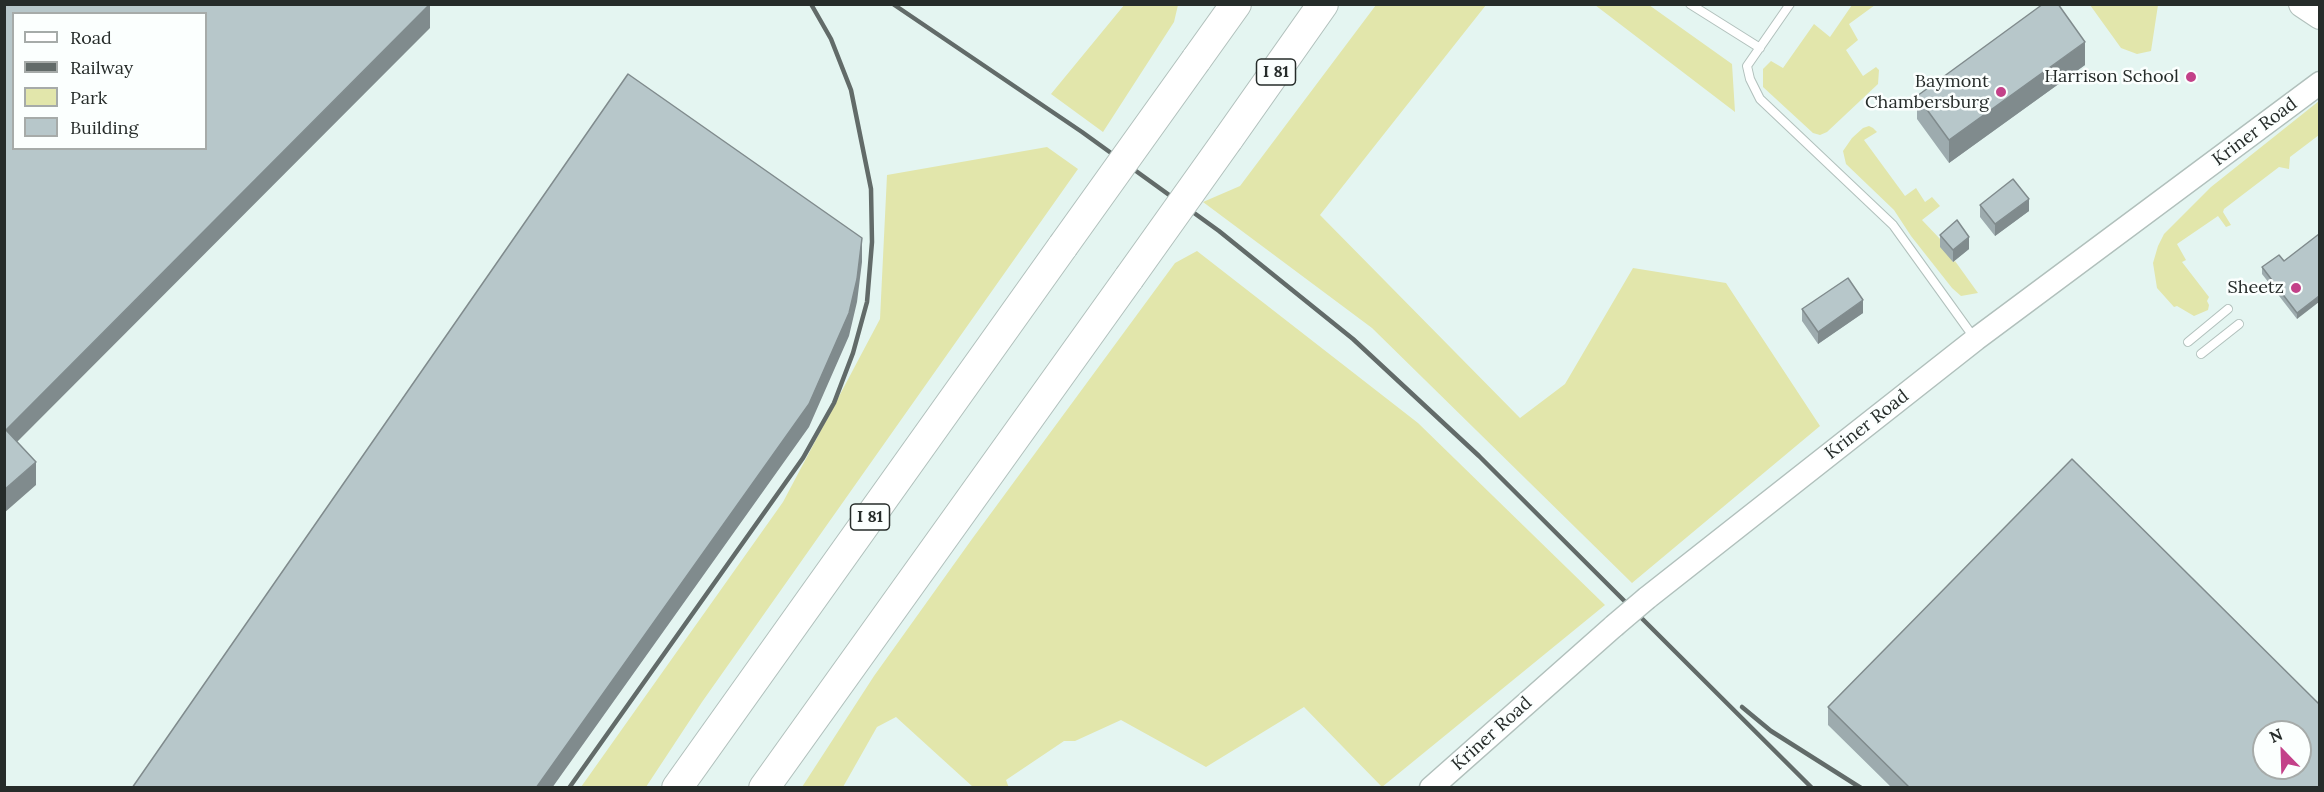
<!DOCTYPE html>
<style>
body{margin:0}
#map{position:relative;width:2324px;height:792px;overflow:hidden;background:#e4f5f1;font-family:Lora,serif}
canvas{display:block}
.frame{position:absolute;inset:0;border:6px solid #262c2a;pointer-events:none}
.legend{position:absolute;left:12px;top:12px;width:195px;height:138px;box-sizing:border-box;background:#fbfffe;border:2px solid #a6aba9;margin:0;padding:8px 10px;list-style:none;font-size:18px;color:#262c2a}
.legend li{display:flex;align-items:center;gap:12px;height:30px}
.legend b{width:30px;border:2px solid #a6aba9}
.north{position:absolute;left:2252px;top:720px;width:60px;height:60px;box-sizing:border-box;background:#fbfffe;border:2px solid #a6aba9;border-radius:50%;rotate:337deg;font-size:16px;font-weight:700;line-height:24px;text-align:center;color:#262c2a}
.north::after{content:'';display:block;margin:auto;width:21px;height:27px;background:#c34189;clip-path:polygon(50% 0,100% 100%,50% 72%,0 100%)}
</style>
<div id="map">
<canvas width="2324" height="792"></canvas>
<div class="frame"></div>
<ul class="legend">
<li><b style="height:8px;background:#fff"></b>Road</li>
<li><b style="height:8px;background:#626b69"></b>Railway</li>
<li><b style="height:16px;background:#e2e6ab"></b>Park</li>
<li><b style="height:16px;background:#b7c7ca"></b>Building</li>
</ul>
<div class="north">N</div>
</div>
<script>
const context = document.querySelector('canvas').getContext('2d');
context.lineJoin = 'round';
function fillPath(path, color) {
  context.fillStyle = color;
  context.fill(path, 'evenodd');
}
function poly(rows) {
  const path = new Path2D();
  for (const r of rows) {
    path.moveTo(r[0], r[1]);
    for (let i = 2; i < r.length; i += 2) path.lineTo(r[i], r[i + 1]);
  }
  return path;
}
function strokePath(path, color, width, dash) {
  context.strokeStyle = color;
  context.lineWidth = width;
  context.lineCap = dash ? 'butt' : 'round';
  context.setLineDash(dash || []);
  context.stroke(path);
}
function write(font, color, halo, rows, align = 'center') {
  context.font = font + ' Lora,serif';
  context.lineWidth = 5;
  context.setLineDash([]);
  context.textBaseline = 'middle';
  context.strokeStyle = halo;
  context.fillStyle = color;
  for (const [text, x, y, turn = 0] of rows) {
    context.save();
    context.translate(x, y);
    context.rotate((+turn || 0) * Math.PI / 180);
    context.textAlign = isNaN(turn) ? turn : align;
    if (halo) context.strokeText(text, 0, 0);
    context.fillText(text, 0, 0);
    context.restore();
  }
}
const green = poly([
 [1125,4,1178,5,1174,22,1103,132,1051,94],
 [1376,5,1486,5,1320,215,1520,418,1565,384,1633,268,1726,283,1820,426,1632,583,1372,328,1203,202,1240,186],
 [1595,5,1649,5,1732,64,1735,112],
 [1852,5,1875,5,1849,24,1858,40,1846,50,1863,76,1876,67,1879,70,1878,84,1827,132,1820,135,1813,133,1763,87,1763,69,1771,61,1783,68,1814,24,1830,37],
 [2090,5,2158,5,2151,51,2137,54,2121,48],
 [2319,101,2319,135,2290,157,2289,169,2279,167,2224,209,2223,212,2231,225,2226,227,2218,216,2177,244,2186,260,2182,262,2209,297,2207,301,2209,305,2208,310,2194,316,2177,306,2174,307,2157,288,2153,263,2158,246,2164,234,2211,187],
 [1869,126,1873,128,1877,132,1864,140,1905,196,1916,188,1925,202,1932,197,1940,206,1922,220,1941,240,1953,262,1955,261,1978,293,1961,296,1952,288,1911,236,1894,210,1846,164,1843,151,1852,138,1863,128],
 [1047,147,1078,169,702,702,646,787,581,787,783,502,880,319,887,175],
 [1197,251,1418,423,1605,605,1382,787,1304,707,1206,767,1121,720,1075,741,1064,741,1006,780,1009,788,973,787,896,717,877,727,843,787,802,787,874,676,972,539,1175,263]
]);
const lane = poly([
 [1690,4,1760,48],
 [1790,4,1747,66,1750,79,1760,99,1893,225,1975,339],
 [2188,342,2228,309],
 [2201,354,2239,324]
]);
const secondary = poly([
 [1647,598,1976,339,2320,83],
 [1431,788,1614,626]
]);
const primary = poly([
 [2302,4,2320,16]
]);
const highway = poly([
 [1196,60,1236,4],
 [1228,139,1323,4],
 [677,788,1063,246],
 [764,788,1129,278]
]);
const rail = poly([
 [893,4,1082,132,1219,231,1353,339,1479,456,1812,788],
 [1742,707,1771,731,1861,788],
 [569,788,803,458,834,403,853,353,867,302,872,242,871,189,851,90,831,39,811,4]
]);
const secondaryBridge = poly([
 [1614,626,1647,598]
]);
const highwayBridge = poly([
 [1063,246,1196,60],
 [1129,278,1228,139]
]);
const wall = poly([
 [2085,65,1949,163,1917,119,1917,96],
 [1980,205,2029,211,1995,236,1980,217],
 [2319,234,2297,319,2262,274,2262,267,2284,261],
 [1940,235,1969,249,1953,262,1940,247],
 [1802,309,1863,313,1818,344,1802,321],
 [1828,707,2319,788,1892,788,1828,725]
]);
const shadedWall = poly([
 [430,4,430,28,6,453,6,430],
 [2085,42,2085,65,1949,163,1949,140],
 [2029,199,2029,211,1995,236,1995,224],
 [1969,237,1969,249,1953,262,1953,250],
 [862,238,862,262,857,302,849,336,809,427,552,788,536,788],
 [2319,296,2319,302,2297,319,2297,313],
 [1863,300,1863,313,1818,344,1818,332],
 [36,462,36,485,4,513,4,490]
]);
const building = poly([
 [4,4,430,4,6,430,36,462,4,490,4,4],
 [14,14,206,14,206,148,14,148,14,14],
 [2043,4,2058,4,2085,42,1949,140,1917,96,2043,4],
 [628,74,862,238,857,279,849,313,809,404,536,788,132,788,628,74],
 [2013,179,2029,199,1995,224,1980,205,2013,179],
 [1957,220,1969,237,1953,250,1940,235,1957,220],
 [2319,234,2319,296,2297,313,2262,267,2279,255,2284,261,2319,234],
 [1848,278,1863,300,1818,332,1802,309,1848,278],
 [2072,459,2319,704,2319,788,1910,788,1828,707,2072,459],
 [2264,732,2300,732,2300,768,2264,768,2264,732]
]);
const markers = [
 [2191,77,6,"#c34189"],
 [2001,92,6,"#c34189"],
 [2296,288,6,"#c34189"]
];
const shields = [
 [1276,72,39],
 [870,517,39]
];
const shieldNames = [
 ["I 81",1276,72],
 ["I 81",870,517]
];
const poiNames = [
 ["Harrison School",2179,77],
 ["Baymont",1989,82],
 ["Chambersburg",1989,103],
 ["Sheetz",2284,288]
];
const streetNames = [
 ["Kriner Road",2255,132,-37],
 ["Kriner Road",1867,425,-38],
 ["Kriner Road",1492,734,-42]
];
fillPath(green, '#e2e6ab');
strokePath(lane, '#b1c0bc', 10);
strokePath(secondary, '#b1c0bc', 25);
strokePath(primary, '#b1c0bc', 28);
strokePath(highway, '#b1c0bc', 32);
strokePath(lane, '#fff', 8);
strokePath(secondary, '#fff', 22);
strokePath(primary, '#fff', 26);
strokePath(highway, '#fff', 30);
strokePath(rail, '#626b69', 4.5);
strokePath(secondaryBridge, '#b1c0bc', 25, []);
strokePath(highwayBridge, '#b1c0bc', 32, []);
strokePath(secondaryBridge, '#fff', 22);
strokePath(highwayBridge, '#fff', 30);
fillPath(wall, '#9dabae');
fillPath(shadedWall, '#808b8d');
fillPath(building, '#b7c7ca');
strokePath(building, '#808b8d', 1.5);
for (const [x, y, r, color] of markers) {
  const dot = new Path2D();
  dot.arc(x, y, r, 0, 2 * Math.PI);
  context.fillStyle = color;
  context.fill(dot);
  strokePath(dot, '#fbfffe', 2);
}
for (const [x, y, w] of shields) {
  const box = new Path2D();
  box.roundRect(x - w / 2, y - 13, w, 26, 4.5);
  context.fillStyle = '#fbfffe';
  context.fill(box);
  strokePath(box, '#262c2a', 1.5);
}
write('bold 16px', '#262c2a', null, shieldNames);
write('18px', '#262c2a', '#fbfffe', poiNames, 'right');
write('18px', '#262c2a', '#fbfffe', streetNames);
</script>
